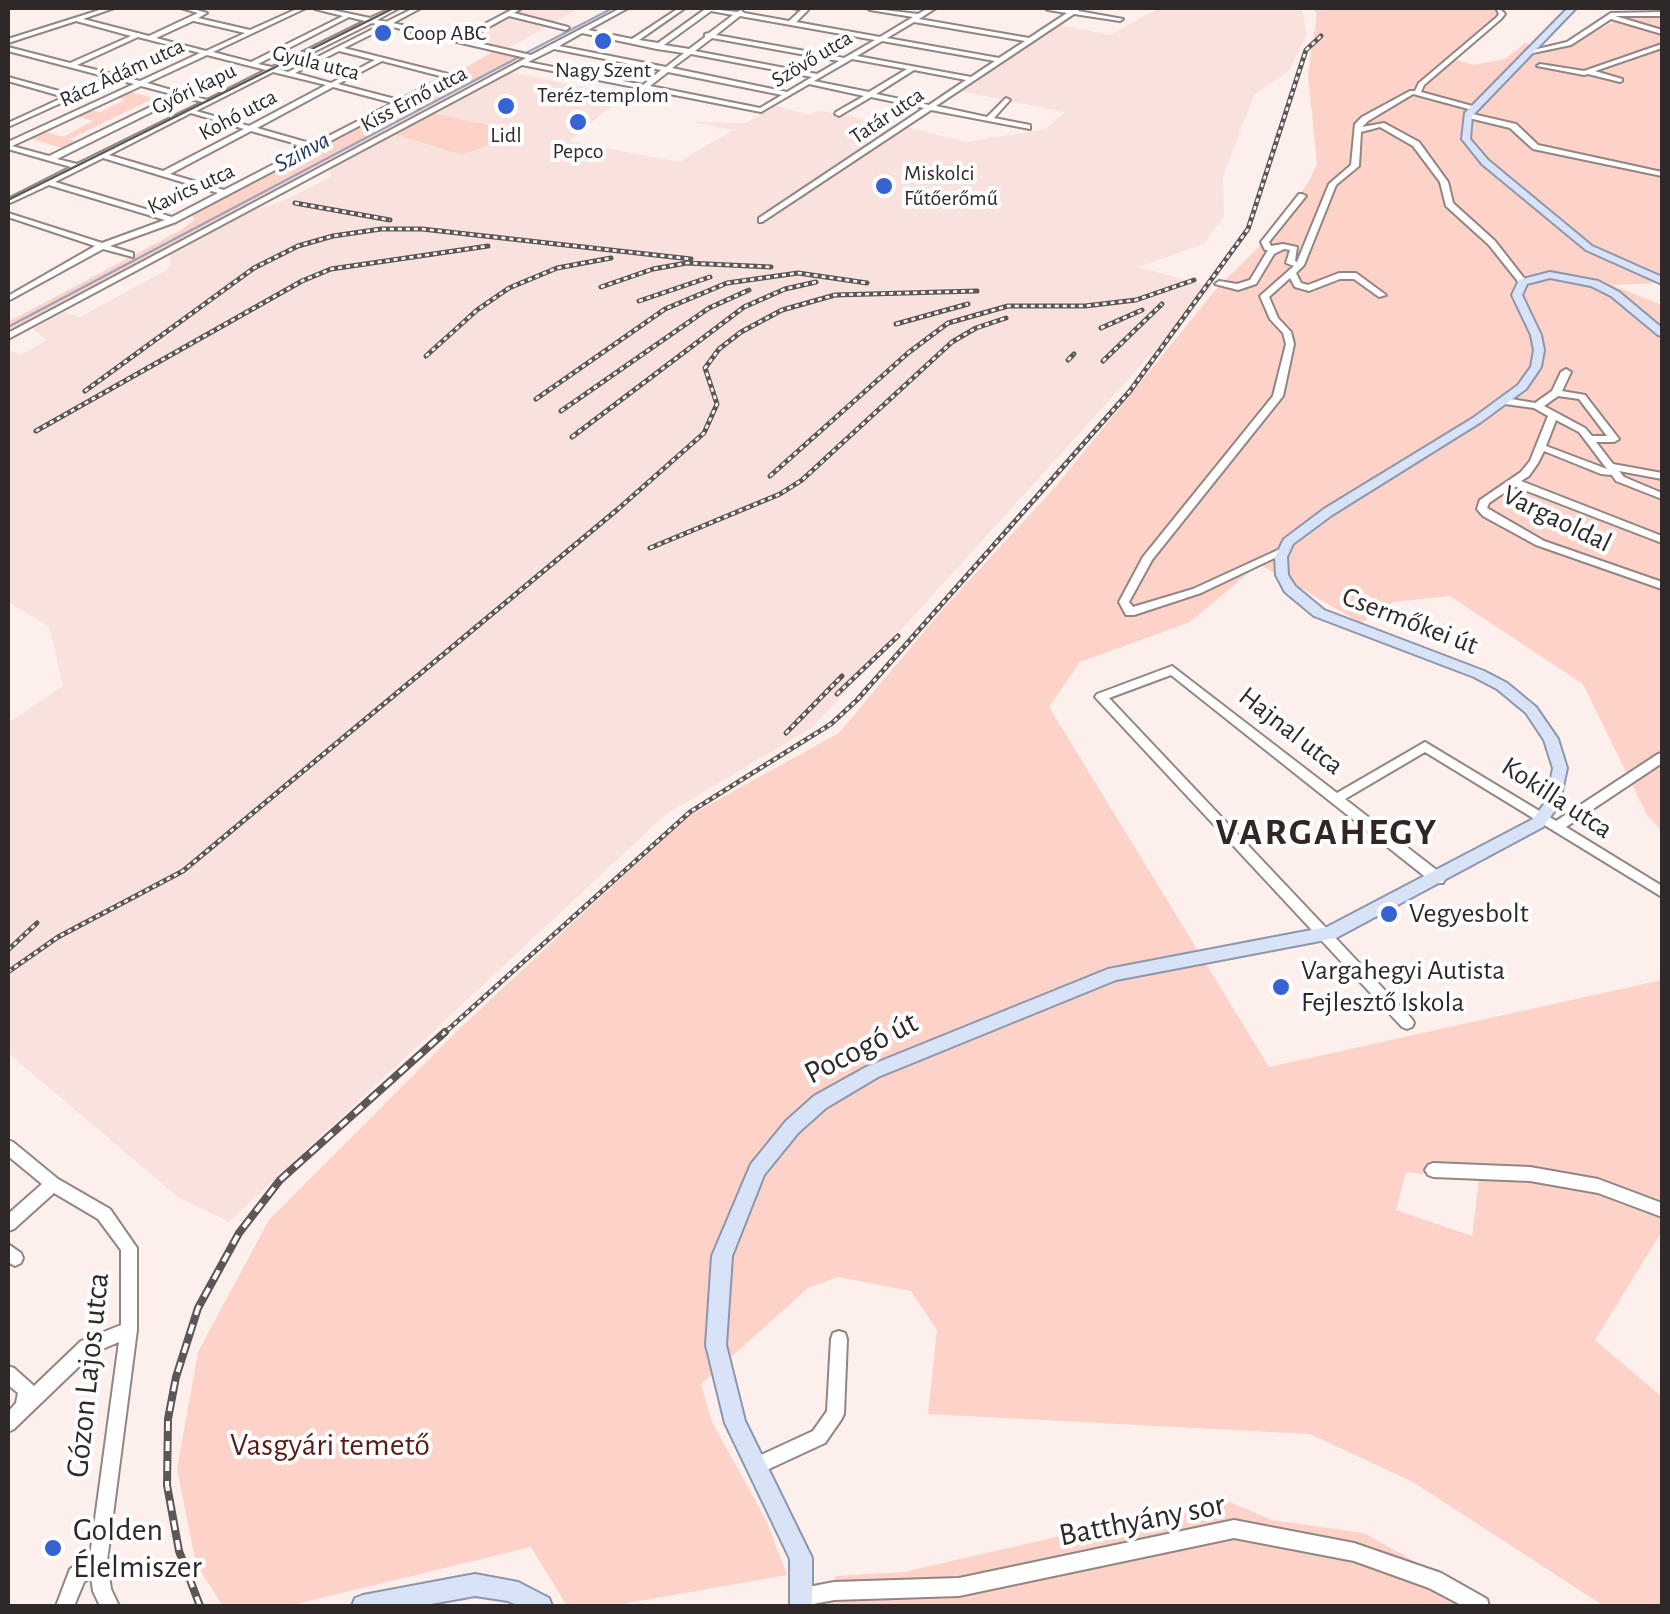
<!DOCTYPE html>
<meta charset="utf-8">
<style>
body{margin:0}
#map{position:relative;width:1670px;height:1614px;overflow:hidden;background:#fdefec;font-family:"Alegreya Sans",sans-serif}
canvas{display:block}
.frame{position:absolute;inset:0;border:10px solid #2e2928;pointer-events:none}
</style>
<div id="map">
<canvas width="1670" height="1614"></canvas>
<div class="frame"></div>
</div>
<script>
const context = document.querySelector('canvas').getContext('2d');
context.lineJoin = 'round';
function fillPath(path, color) {
  context.fillStyle = color;
  context.fill(path, 'evenodd');
}
function poly(rows) {
  const path = new Path2D();
  for (const r of rows) {
    path.moveTo(r[0], r[1]);
    for (let i = 2; i < r.length; i += 2) path.lineTo(r[i], r[i + 1]);
  }
  return path;
}
function strokePath(path, color, width, dash) {
  context.strokeStyle = color;
  context.lineWidth = width;
  context.lineCap = dash ? 'butt' : 'round';
  context.setLineDash(dash || []);
  context.stroke(path);
}
function write(font, color, halo, rows, align = 'center') {
  context.font = font + ' "Alegreya Sans",sans-serif';
  context.lineWidth = 8;
  context.setLineDash([]);
  context.textBaseline = 'middle';
  context.strokeStyle = halo;
  context.fillStyle = color;
  for (const [text, x, y, turn = 0] of rows) {
    context.save();
    context.translate(x, y);
    context.rotate((+turn || 0) * Math.PI / 180);
    context.textAlign = isNaN(turn) ? turn : align;
    if (halo) context.strokeText(text, 0, 0);
    context.fillText(text, 0, 0);
    context.restore();
  }
}
const built = poly([
 [520,8,580,8,501,52,458,43],
 [1159,8,1302,9,1307,34,1289,71,1254,95,1223,176,1224,216,1204,244,1138,267,1212,287,813,727,665,815,229,1222,178,1197,8,1053,8,723,63,686,49,626,8,602,8,349,21,355,47,340,33,329,64,312,80,317,165,271,171,265,169,253,245,213,283,201,331,177,330,167,393,134,462,155,521,131,433,113,511,72,624,96,569,141,679,162,733,130,694,122,746,123,776,106,810,115,817,110,906,127,966,142,1046,129,1065,112,960,91,1060,25,1110,35]
]);
const green = poly([
 [1313,8,1509,8,1451,58,1473,65,1505,59,1525,43,1534,46,1529,51,1575,42,1627,15,1662,16,1662,281,1650,277,1658,283,1612,285,1662,305,1662,831,1647,815,1583,684,1450,596,1393,602,1361,623,1259,564,1190,622,1080,662,1049,707,1269,1067,1662,980,1662,1231,1595,1340,1662,1397,1662,1606,1604,1606,1413,1482,1310,1434,928,1414,937,1330,911,1291,838,1277,808,1288,701,1384,712,1422,766,1520,787,1575,611,1606,567,1606,531,1547,288,1606,223,1606,196,1564,177,1469,198,1352,269,1220,458,1030,685,818,839,733,943,609,1056,486,1218,287,1265,241,1308,183,1317,164,1308,74,1317,14],
 [1406,1172,1479,1180,1472,1236,1396,1210],
 [494,51,522,57,8,331,8,322,183,229,195,219,189,213,405,103],
 [130,92,154,98,70,139,79,143,65,149,29,138,43,131,63,137,93,121,77,116,90,110,100,112,125,100,118,97],
 [433,113,523,132,462,155,393,134],
 [1222,1499,1272,1520,1364,1533,1494,1606,825,1606,836,1576,904,1572]
]);
const stream = poly([
 [526,53,613,8],
 [8,327,519,57]
]);
const minor = poly([
 [106,8,114,8,83,19,149,36,198,13,181,8,190,8,207,13,198,18,250,30,299,8,306,8,213,52,251,62,343,16,315,9,314,8,323,8,370,18,392,8,399,8,377,20,386,22,414,8,421,8,393,23,458,38,515,8,522,8,514,13,568,27,569,28,566,30,509,16,465,40,531,55,621,8,628,8,588,30,632,39,679,8,685,8,639,40,658,43,704,10,702,8,737,12,741,10,744,13,789,21,801,10,793,8,808,8,808,10,796,22,880,37,913,17,870,10,867,8,918,14,929,8,936,8,919,19,1029,38,1067,13,1048,10,1045,8,1071,10,1081,8,1078,11,1123,19,1120,21,1074,14,936,106,987,117,1006,98,1010,100,994,118,1030,125,1030,129,931,110,762,222,759,222,759,218,924,108,871,97,839,116,835,114,836,112,864,96,809,84,761,112,522,65,8,339,8,333,526,58,388,26,344,48,452,75,452,77,406,102,418,104,418,108,401,104,176,222,110,246,133,253,133,257,103,249,8,301,8,296,95,246,8,217,8,213,102,243,165,220,49,185,8,204,8,199,71,167,8,149,8,142,134,84,114,79,8,127,8,123,64,97,8,81,8,77,70,94,107,77,8,51,8,47,70,63,131,36,76,21,8,43,8,39,106,8],
 [711,11,733,15,709,33,705,34,705,37,689,49,664,45,711,11],
 [740,16,875,40,844,58,716,35,740,16],
 [349,17,365,21,272,67,258,64,349,17],
 [193,21,194,21,245,33,206,51,156,38,193,21],
 [914,22,1025,41,999,58,887,38,914,22],
 [372,23,381,25,288,72,279,69,372,23],
 [582,33,657,49,684,53,666,67,559,46,582,33],
 [138,37,200,53,140,81,77,65,138,37],
 [712,38,839,61,817,74,695,51,712,38],
 [882,41,995,61,971,77,857,56,882,41],
 [554,49,661,70,643,85,528,62,554,49],
 [339,51,375,60,331,83,295,73,339,51],
 [691,54,812,77,787,92,672,68,691,54],
 [207,55,266,70,207,100,147,83,207,55],
 [852,59,907,69,869,92,814,81,852,59],
 [382,61,444,77,399,100,338,84,382,61],
 [914,70,966,80,929,105,876,94,914,70],
 [273,72,326,85,249,126,196,111,273,72],
 [668,72,782,95,760,108,650,86,668,72],
 [141,86,175,95,49,156,12,146,141,86],
 [333,87,393,103,313,144,257,128,333,87],
 [182,97,203,102,77,164,57,159,182,97],
 [191,113,244,129,163,171,109,155,191,113],
 [251,131,307,147,224,190,170,174,251,131],
 [103,158,218,193,172,217,55,182,103,158],
 [1497,10,1501,10,1505,14,1501,19,1424,85,1421,92,1476,107,1476,111,1413,94,1368,121,1362,127,1384,123,1419,142,1448,182,1453,203,1495,241,1527,282,1520,284,1489,245,1446,206,1440,182,1413,146,1380,127,1361,132,1359,166,1336,185,1304,265,1296,273,1301,283,1308,285,1339,273,1356,273,1386,295,1379,297,1354,279,1340,279,1309,291,1295,287,1290,278,1269,297,1278,318,1291,332,1294,344,1283,396,1152,560,1129,602,1133,607,1193,589,1278,550,1282,549,1287,552,1201,593,1134,615,1126,615,1119,602,1143,557,1273,396,1286,344,1283,333,1270,319,1260,296,1294,266,1286,263,1290,250,1284,249,1274,254,1256,284,1238,290,1215,284,1219,281,1237,284,1250,280,1268,250,1265,250,1261,242,1299,194,1302,194,1306,196,1269,242,1271,246,1283,244,1297,247,1295,261,1297,262,1329,184,1351,165,1355,124,1362,117,1410,91,1415,91,1419,83,1497,17,1499,14,1497,10],
 [1662,12,1662,16,1615,16,1662,30,1662,34,1611,19,1571,45,1528,54,1525,52,1567,42,1611,13,1662,12],
 [1662,44,1662,48,1595,71,1622,79,1622,81,1620,82,1588,74,1584,75,1537,66,1540,64,1584,71,1662,44],
 [1468,113,1516,124,1538,145,1662,172,1662,176,1533,149,1510,128,1465,117,1465,113,1468,113],
 [1566,369,1571,372,1562,391,1585,395,1619,439,1614,442,1596,442,1613,464,1662,473,1662,479,1619,471,1624,477,1662,493,1662,499,1616,481,1612,475,1601,474,1544,451,1538,463,1529,476,1521,481,1662,536,1662,543,1514,486,1489,503,1487,508,1544,541,1662,582,1662,589,1536,545,1483,516,1477,509,1480,500,1521,472,1530,461,1548,416,1534,408,1505,404,1500,401,1505,398,1535,403,1552,391,1561,372,1566,369],
 [1558,396,1579,399,1607,436,1592,436,1585,428,1544,406,1558,396],
 [1556,420,1579,432,1607,469,1546,446,1556,420],
 [1172,666,1337,793,1425,742,1556,821,1658,754,1662,753,1662,763,1566,827,1662,886,1662,897,1425,752,1345,799,1443,875,1445,879,1443,883,1433,883,1171,675,1109,698,1412,1019,1414,1023,1412,1027,1407,1029,1402,1027,1095,697,1097,694,1172,666],
 [8,1140,13,1142,58,1179,110,1209,137,1248,137,1330,107,1561,111,1589,119,1606,100,1606,93,1591,91,1577,84,1582,74,1606,56,1606,70,1569,90,1556,119,1342,93,1353,14,1429,8,1432,8,1412,16,1403,18,1393,8,1385,8,1366,14,1368,34,1386,81,1341,121,1325,121,1250,98,1219,54,1193,14,1229,8,1231,8,1214,42,1184,8,1156,8,1140],
 [1433,1163,1530,1167,1598,1179,1662,1203,1662,1217,1598,1193,1530,1181,1433,1177,1428,1175,1425,1170,1428,1165,1433,1163],
 [8,1244,21,1253,23,1258,21,1263,15,1266,8,1262,8,1244],
 [839,1331,845,1333,847,1339,844,1414,841,1420,825,1443,756,1475,750,1472,747,1466,750,1460,813,1431,827,1411,831,1339,833,1333,839,1331],
 [1234,1520,1354,1543,1441,1573,1487,1599,1489,1606,1463,1606,1429,1588,1354,1561,1234,1538,959,1596,834,1600,803,1606,796,1604,794,1597,796,1590,803,1588,834,1582,959,1578,1234,1520]
]);
const major = poly([
 [1568,8,1576,8,1472,116,1470,139,1488,160,1592,246,1662,277,1662,284,1586,250,1482,164,1462,139,1465,113,1568,8],
 [1550,272,1598,281,1619,292,1662,328,1662,336,1658,335,1611,296,1591,286,1550,278,1527,284,1522,295,1541,335,1544,350,1541,367,1526,389,1481,422,1332,515,1293,544,1287,557,1288,575,1295,586,1324,610,1484,671,1507,683,1536,707,1558,739,1567,768,1559,805,1543,827,1336,938,1116,980,878,1077,826,1108,798,1133,764,1175,732,1256,726,1345,745,1421,812,1558,812,1606,790,1606,790,1559,725,1423,706,1345,712,1256,751,1164,786,1121,814,1096,866,1067,1108,969,1327,927,1533,819,1547,800,1553,768,1544,740,1526,713,1497,689,1474,677,1314,616,1285,592,1276,575,1275,557,1284,539,1324,509,1473,418,1518,385,1531,367,1534,350,1531,335,1512,295,1519,280,1550,272],
 [475,1574,518,1582,549,1598,552,1606,519,1606,508,1601,475,1596,420,1606,352,1606,355,1598,363,1595,475,1574]
]);
const tram = poly([
 [8,200,394,8]
]);
const railFar1 = poly([
 [295,203,390,220],
 [601,287,653,269,687,263,771,267],
 [639,301,710,277],
 [896,324,968,304],
 [1101,328,1142,310],
 [426,356,477,310,509,288,557,268,611,258],
 [1068,360,1074,354],
 [1103,361,1162,304],
 [85,391,254,268,298,246,333,236,381,229,422,229,691,259],
 [536,399,665,309,727,283,798,273,867,283],
 [561,411,709,308,749,290],
 [36,431,302,281,331,269,488,246],
 [572,437,744,307,785,289,816,282],
 [770,476,908,353,948,323,1008,306,1085,306,1136,300,1194,280],
 [650,548,780,494,802,480,952,342,976,328,1006,318],
 [837,694,898,636],
 [786,733,842,676],
 [8,950,37,923],
 [8,972,58,937,183,871,618,509,704,433,717,404,705,368,719,349,741,332,782,310,835,295,977,291],
 [442,1035,690,812,831,724,857,700,1130,391,1248,229,1306,50,1321,36]
]);
const rail = poly([
 [200,1606,179,1551,167,1485,168,1419,176,1377,198,1308,239,1233,280,1180,445,1032]
]);
const markers = [
 [383,33,10,"#3663d3"],
 [603,41,10,"#3663d3"],
 [506,106,10,"#3663d3"],
 [578,122,10,"#3663d3"],
 [884,186,10,"#3663d3"],
 [1389,914,10,"#3663d3"],
 [1281,987,10,"#3663d3"],
 [53,1548,10,"#3663d3"]
];
const farPoinames = [
 ["Coop ABC",403,33,"left"],
 ["Nagy Szent",603,70],
 ["Teréz-templom",603,95],
 ["Lidl",506,135],
 ["Pepco",578,151],
 ["Miskolci",904,173,"left"],
 ["Fűtőerőmű",904,198,"left"]
];
const farStreetnames = [
 ["Szövő utca",812,59,-31],
 ["Gyula utca",316,63,14],
 ["Rácz Ádám utca",122,73,-25],
 ["Győri kapu",194,89,-26],
 ["Kiss Ernő utca",414,99,-28],
 ["Kohó utca",238,115,-28],
 ["Tatár utca",887,116,-34],
 ["Kavics utca",191,189,-25]
];
const farWaternames = [
 ["Szinva",302,152,-28]
];
const streetNames = [
 ["Vargaoldal",1557,519,26],
 ["Csermőkei út",1410,621,21],
 ["Hajnal utca",1291,731,38],
 ["Kokilla utca",1557,798,33]
];
const poiNames = [
 ["Vegyesbolt",1409,914],
 ["Vargahegyi Autista",1301,971],
 ["Fejlesztő Iskola",1301,1003]
];
const nearStreetnames = [
 ["Pocogó út",861,1048,-27],
 ["Gózon Lajos utca",88,1375,-84],
 ["Batthyány sor",1142,1520,-11]
];
const nearParknames = [
 ["Vasgyári temető",330,1445]
];
const nearPoinames = [
 ["Golden",73,1530],
 ["Élelmiszer",73,1567]
];
const districtNames = [
 ["VARGAHEGY",1327,833]
];
fillPath(built, '#f9e2dd');
fillPath(green, '#fcd2c9');
strokePath(stream, '#9aa4bd', 2.5);
strokePath(minor, '#928582', 4);
strokePath(major, '#8d96ab', 4);
fillPath(minor, '#fff');
fillPath(major, '#d9e3f7');
strokePath(tram, '#5d5654', 2.5);
strokePath(railFar1, '#5d5654', 5);
strokePath(rail, '#5d5654', 8);
strokePath(railFar1, '#fff', 2.5, [4]);
strokePath(rail, '#fff', 4, [10]);
for (const [x, y, r, color] of markers) {
  const dot = new Path2D();
  dot.arc(x, y, r, 0, 2 * Math.PI);
  context.fillStyle = color;
  context.fill(dot);
  strokePath(dot, '#fff', 4);
}
write('22px', '#2e2928', '#fff', farPoinames);
write('22px', '#2e2928', '#fff', farStreetnames);
write('italic 25px', '#253966', '#fff', farWaternames);
write('28px', '#2e2928', '#fff', streetNames);
write('28px', '#2e2928', '#fff', poiNames, 'left');
write('32px', '#2e2928', '#fff', nearStreetnames);
write('32px', '#551f16', '#fff', nearParknames);
write('32px', '#2e2928', '#fff', nearPoinames, 'left');
context.letterSpacing = '2.5px';
write('bold 38px', '#312624', '#fff', districtNames);
context.letterSpacing = '0px';
</script>
